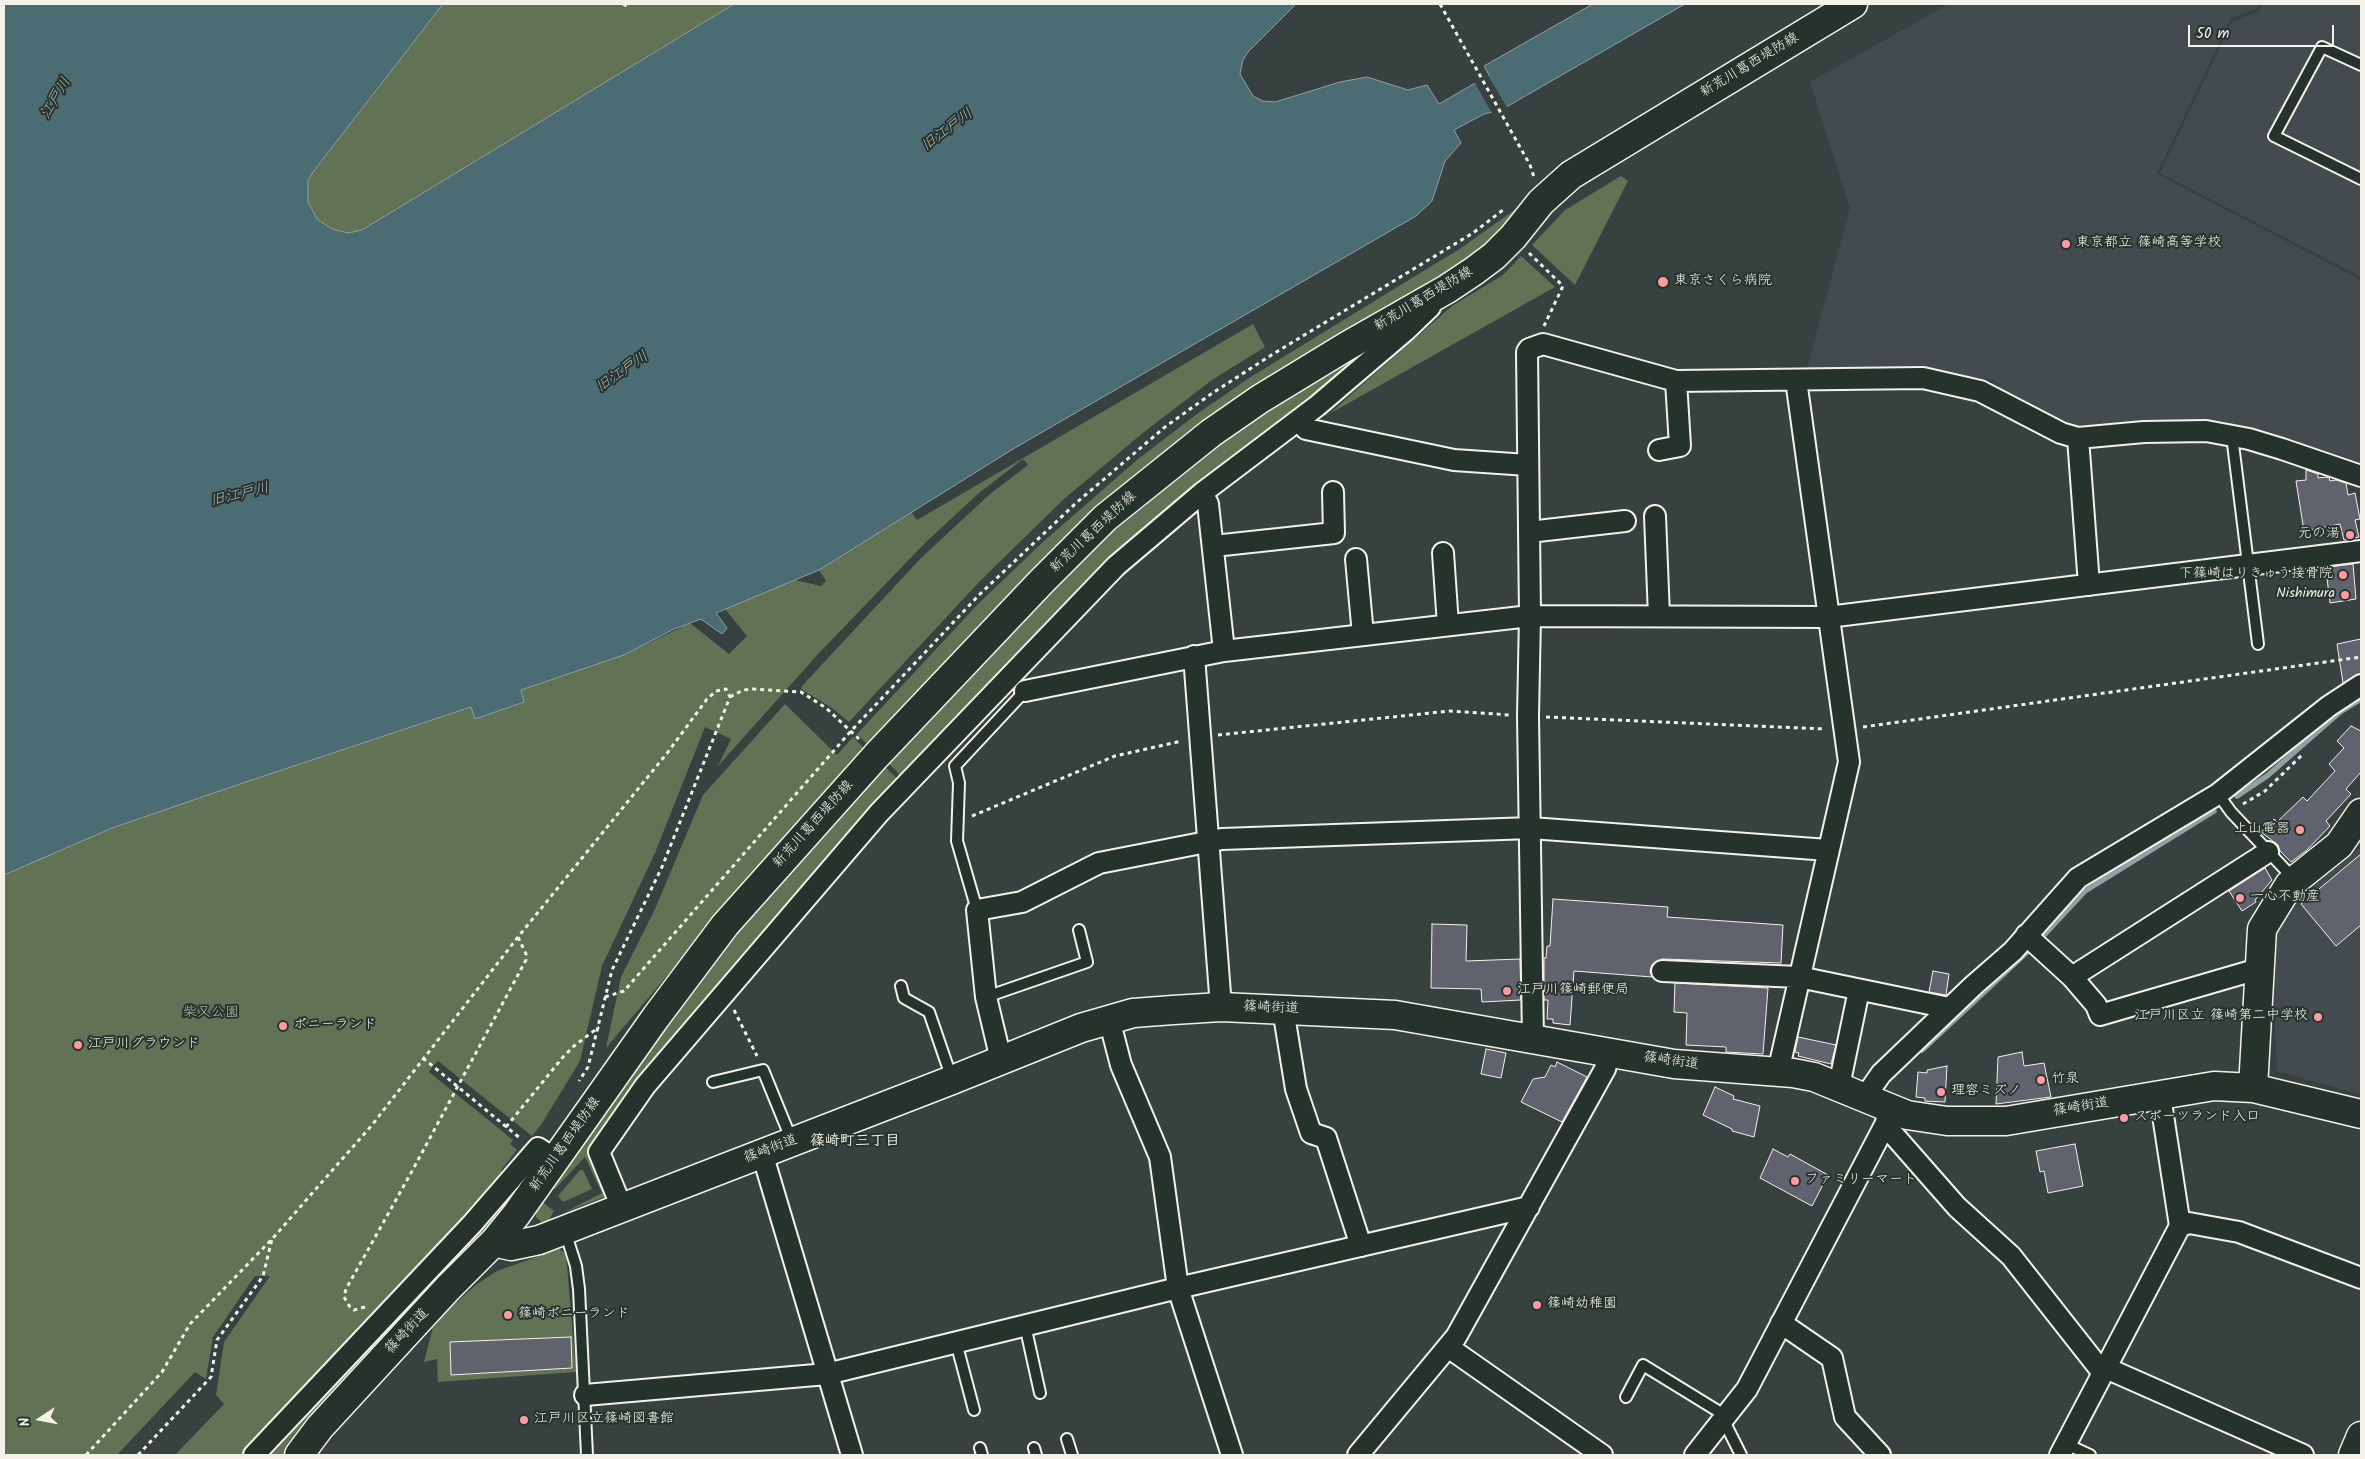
<!DOCTYPE html>
<meta charset="utf-8">
<style>
body{margin:0}
#map{position:relative;width:2365px;height:1459px;overflow:hidden;background:#374140;font-family:Kalam,sans-serif}
canvas{display:block}
.frame{position:absolute;inset:0;border:5px solid #f4f1e8;pointer-events:none}
.north{position:absolute;left:15px;top:1394px;width:50px;height:50px;-webkit-text-stroke:4px #26332d;paint-order:stroke;rotate:259deg;font-size:14px;font-weight:700;line-height:20px;text-align:center;color:#f4f1e8}
.north::after{content:'';display:block;margin:auto;width:18px;height:22px;background:#f4f1e8;clip-path:polygon(50% 0,100% 100%,50% 72%,0 100%)}
.scale{position:absolute;left:2188px;top:25px;width:146px;height:22px;box-sizing:border-box;border:2px solid #f4f1e8;border-top:0;padding-left:6px;font-size:15px;line-height:18px;white-space:nowrap;color:#f4f1e8;-webkit-text-stroke:4px #26332d;paint-order:stroke}
</style>
<div id="map">
<canvas width="2365" height="1459"></canvas>
<div class="frame"></div>
<div class="north">N</div>
<div class="scale">50 m</div>
</div>
<script>
const context = document.querySelector('canvas').getContext('2d');
context.lineJoin = 'round';
function fillPath(path, color) {
  context.fillStyle = color;
  context.fill(path, 'evenodd');
}
function poly(rows) {
  const path = new Path2D();
  for (const r of rows) {
    path.moveTo(r[0], r[1]);
    for (let i = 2; i < r.length; i += 2) path.lineTo(r[i], r[i + 1]);
  }
  return path;
}
function strokePath(path, color, width, dash) {
  context.strokeStyle = color;
  context.lineWidth = width;
  context.lineCap = dash ? 'butt' : 'round';
  context.setLineDash(dash || []);
  context.stroke(path);
}
function write(font, color, halo, rows, align = 'center') {
  context.font = font + ' Kalam,"Klee One",sans-serif';
  context.lineWidth = 4;
  context.setLineDash([]);
  context.textBaseline = 'middle';
  context.strokeStyle = halo;
  context.fillStyle = color;
  for (const [text, x, y, turn = 0] of rows) {
    context.save();
    context.translate(x, y);
    context.rotate((+turn || 0) * Math.PI / 180);
    context.textAlign = isNaN(turn) ? turn : align;
    if (halo) context.strokeText(text, 0, 0);
    context.fillText(text, 0, 0);
    context.restore();
  }
}
const built = poly([
 [1949,4,2259,4,2256,9,2231,18,2157,174,2361,280,2361,463,2263,430,2200,424,2079,429,2060,424,2002,392,1995,380,1922,370,1806,373,1850,208,1810,82],
 [2262,4,2361,4,2361,277,2160,173,2232,22,2258,12],
 [2361,847,2361,1095,2277,1071,2272,963,2275,929,2294,902]
]);
const green = poly([
 [443,4,734,4,362,230,348,233,332,229,317,219,311,210,308,202,308,181,313,172],
 [1621,176,1628,181,1575,285,1532,245,1565,210],
 [1527,201,1483,252,1252,389,870,747,857,734,978,604,1044,541,1138,459,1197,414,1249,378,1461,248],
 [1521,256,1555,287,1329,414,1452,306,1503,275],
 [1253,324,1265,347,1212,380,1144,432,1064,499,980,581,849,722,832,708,801,689,802,686,921,558,990,494,1028,465,1023,459,979,493,926,542,820,652,718,766,731,739,705,727,655,853,602,966,580,1061,541,1125,532,1136,438,1061,433,1066,429,1072,513,1140,510,1144,517,1150,501,1170,506,1175,248,1455,175,1455,224,1404,216,1395,224,1342,270,1276,255,1276,213,1337,206,1379,195,1372,117,1455,4,1455,4,875,112,828,243,783,472,707,475,719,524,702,521,690,624,655,690,623,729,654,747,636,725,609,795,580,821,586,826,581,819,570,911,512,917,520],
 [1401,328,1233,460,904,779,886,761,1115,523,1275,401],
 [785,704,837,755,853,737,866,750,742,887,606,1048,621,977,655,909,703,795],
 [883,765,901,782,592,1150,610,1195,565,1212,602,1193,585,1157,555,1189,549,1188,705,968],
 [580,1170,583,1170,592,1189,563,1202,558,1196],
 [522,1178,520,1193,505,1214,291,1445,285,1455,266,1455],
 [541,1201,554,1211,546,1226,536,1217,536,1207],
 [559,1249,566,1254,576,1372,438,1382,437,1359,424,1362,433,1327,450,1308,477,1284,497,1271]
]);
const water = poly([
 [4,4,443,4,313,172,308,181,308,202,317,219,332,229,348,233,362,230,734,4,1296,4,1248,52,1243,60,1240,74,1253,96,1263,101,1275,102,1340,82,1367,77,1408,90,1427,85,1439,104,1489,75,1484,66,1593,4,1685,4,1501,110,1484,114,1454,130,1461,143,1445,161,1432,201,1416,216,1013,449,819,570,716,613,727,628,722,634,701,619,674,629,624,655,521,690,524,702,475,719,471,707,243,783,112,828,4,875,4,4]
]);
const pier = poly([
 [1482,65,1508,109,1493,115,1474,81,1486,74]
]);
const stream = poly([
 [2237,796,2267,776,2340,712,2361,699],
 [2045,934,2085,891,2214,811],
 [1922,1050,2026,953]
]);
const building = poly([
 [2306,470,2318,474,2318,478,2326,477,2329,478,2330,481,2336,480,2346,483,2348,495,2355,493,2360,519,2355,520,2359,537,2344,540,2340,524,2304,531,2296,481,2306,480,2306,470],
 [2353,564,2356,599,2330,603,2326,570,2329,570,2329,567,2353,564],
 [2361,639,2361,673,2343,683,2337,644,2361,639],
 [2351,726,2361,731,2361,772,2346,789,2351,794,2326,821,2330,826,2307,850,2291,862,2280,851,2278,845,2261,832,2274,819,2277,822,2303,797,2307,801,2335,771,2329,764,2344,748,2337,741,2351,726],
 [2361,854,2361,925,2336,946,2301,904,2361,854],
 [2265,868,2272,880,2255,900,2256,902,2242,911,2229,891,2265,868],
 [1553,899,1668,907,1667,917,1783,925,1781,963,1662,959,1652,965,1650,971,1652,977,1574,971,1570,1025,1553,1023,1553,1019,1547,1019,1548,1000,1544,1000,1544,958,1546,958,1547,946,1550,946,1553,899],
 [1432,924,1467,925,1466,961,1520,959,1521,1000,1482,1002,1481,989,1431,988,1432,924],
 [1933,971,1949,974,1946,995,1929,992,1933,971],
 [1675,983,1768,988,1763,1054,1726,1052,1726,1047,1686,1045,1687,1013,1674,1012,1675,983],
 [1798,1037,1836,1045,1831,1064,1798,1056,1799,1053,1795,1052,1798,1037],
 [1486,1049,1506,1053,1501,1078,1481,1074,1486,1049],
 [2022,1052,2024,1066,2044,1063,2051,1097,1996,1104,1998,1057,2022,1052],
 [1557,1062,1587,1077,1562,1122,1521,1102,1533,1079,1545,1077,1551,1065,1555,1067,1557,1062],
 [1947,1066,1945,1102,1925,1101,1925,1098,1916,1097,1918,1072,1927,1073,1927,1070,1947,1066],
 [1715,1087,1734,1096,1733,1099,1760,1106,1754,1137,1732,1131,1732,1129,1703,1115,1715,1087],
 [2075,1144,2083,1186,2048,1193,2044,1171,2040,1172,2036,1151,2075,1144],
 [1773,1149,1788,1157,1790,1154,1828,1175,1812,1206,1760,1178,1773,1149],
 [571,1337,572,1368,451,1375,450,1342,571,1337]
]);
const path = poly([
 [623,4,627,6,628,4],
 [1440,4,1530,165,1534,177],
 [1529,253,1563,286,1544,326],
 [730,697,743,690,753,689,801,692,826,708,859,739],
 [1546,717,1825,729],
 [1863,727,2361,657],
 [1218,735,1450,711,1510,715],
 [2243,804,2265,791,2303,754],
 [972,816,1115,756,1182,741],
 [605,997,624,991,851,731,980,594,1076,503,1165,427,1211,394,1273,354,1473,233,1503,210],
 [734,1010,757,1056],
 [423,1058,521,1139],
 [506,1127,563,1057,574,1046,599,1027],
 [365,1307,354,1310,350,1307,344,1297,346,1289,411,1173,526,960,526,954,518,937],
 [86,1455,162,1372,190,1324,273,1238,372,1125,518,937,668,752,707,699,716,691,726,689,730,697,662,867,612,970,588,1067,579,1081],
 [138,1455,211,1377,217,1340,263,1276,272,1239]
]);
const lane = poly([
 [2361,65,2322,47,2274,136,2361,179],
 [2232,436,2258,644],
 [2218,794,2231,812,2294,879],
 [977,910,957,841,959,783,955,766,1025,691],
 [901,986,904,998,929,1012,952,1079],
 [986,997,1087,962,1079,930],
 [713,1082,763,1070,792,1141],
 [565,1231,576,1266,579,1289,587,1455],
 [1025,1325,1040,1393],
 [956,1342,974,1410],
 [1626,1397,1643,1365,1726,1416],
 [1723,1419,1741,1455],
 [1067,1439,1072,1455],
 [2066,1444,2090,1455],
 [980,1448,982,1455],
 [1034,1448,1036,1455]
]);
const street = poly([
 [1299,421,1306,429,1454,460,1528,465],
 [2078,438,2089,585],
 [1659,450,1680,446,1676,381],
 [1202,493,1208,504,1224,651],
 [1655,516,1659,616],
 [1529,532,1625,521],
 [1214,546,1334,533,1333,492],
 [1443,553,1448,625],
 [1356,559,1363,635],
 [1194,656,1221,1007],
 [1025,691,1224,651,1530,616,1828,617,2361,551],
 [2026,935,2072,977,2096,1005,2100,1015,2258,969],
 [1662,971,1799,977,1949,1008],
 [2072,977,2268,852],
 [1283,1009,1296,1089,1311,1133,1326,1138,1361,1246],
 [1109,1019,1121,1065,1160,1157,1178,1288,1232,1455],
 [1533,1040,1528,716,1530,616,1527,352,1529,349,1543,344,1676,381,1923,378,1980,391,2061,433,2078,438,2144,432,2206,431,2249,439,2282,449,2361,476],
 [1001,1060,986,997,977,910,1022,902,1099,863,1222,839,1531,828,1828,850],
 [1778,1072,1849,762,1796,380],
 [1839,1086,1859,990],
 [1865,1097,1881,1074,1974,985,2013,951,2078,878,2218,794,2329,706,2361,685],
 [1885,1125,1957,1207,2011,1256,2103,1373],
 [762,1153,852,1455],
 [622,1208,599,1152,645,1086,879,813,1116,566,1202,493,1317,406,1405,331,1430,307],
 [2180,1226,2189,1223,2239,1232,2361,1278],
 [1781,1323,1832,1358,1845,1417,1880,1455],
 [1448,1347,1602,1455],
 [2106,1368,2303,1455],
 [585,1395,827,1374,1178,1288,1529,1207],
 [254,1455,472,1224,538,1148,556,1160],
 [1358,1455,1456,1337,1605,1069,1609,1053],
 [1695,1455,1747,1389,1885,1125,1891,1108],
 [2060,1455,2180,1226,2160,1096]
]);
const secondary = poly([
 [2253,1088,2262,929,2289,885,2339,845,2361,813],
 [494,1242,511,1246,539,1240,952,1080,1081,1028,1133,1013,1173,1010,1221,1007,1395,1015,1674,1064,1793,1073,1814,1077,1907,1115,1947,1121,2006,1121,2214,1086,2253,1088,2361,1114],
 [299,1455,320,1427,448,1288,494,1242,516,1215,656,1017,725,925,876,756,1041,582,1105,518,1211,433,1260,399,1347,346,1447,289,1474,271,1494,256,1513,237,1541,202,1571,175,1853,4],
 [2353,1455,2361,1436]
]);
const markers = [
 [2066,244,5,"#ff9aa2"],
 [1663,282,6,"#ff9aa2"],
 [2350,535,5,"#ff9aa2"],
 [2343,575,5,"#ff9aa2"],
 [2345,595,5,"#ff9aa2"],
 [2300,830,5,"#ff9aa2"],
 [2240,898,5,"#ff9aa2"],
 [1507,991,5,"#ff9aa2"],
 [2318,1017,5,"#ff9aa2"],
 [283,1026,5,"#ff9aa2"],
 [78,1045,5,"#ff9aa2"],
 [2041,1080,5,"#ff9aa2"],
 [1941,1092,5,"#ff9aa2"],
 [2124,1118,5,"#ff9aa2"],
 [1795,1181,5,"#ff9aa2"],
 [1537,1305,5,"#ff9aa2"],
 [508,1315,5,"#ff9aa2"],
 [524,1420,5,"#ff9aa2"]
];
const streetNames = [
 ["新荒川葛西堤防線",1750,66,-31],
 ["新荒川葛西堤防線",1424,300,-31],
 ["新荒川葛西堤防線",1094,533,-43],
 ["新荒川葛西堤防線",814,825,-48],
 ["篠崎街道",1271,1009,2],
 ["篠崎街道",1671,1062,8],
 ["篠崎街道",2081,1108,-9],
 ["新荒川葛西堤防線",566,1145,-55],
 ["篠崎街道",771,1150,-21],
 ["篠崎街道",408,1332,-47]
];
const poiNames = [
 ["東京都立 篠崎高等学校",2076,244],
 ["東京さくら病院",1674,282],
 ["元の湯",2340,535,"right"],
 ["下篠崎はりきゅう接骨院",2333,575,"right"],
 ["Nishimura",2335,595,"right"],
 ["上山電器",2290,830,"right"],
 ["一心不動産",2250,898],
 ["江戸川篠崎郵便局",1517,991],
 ["江戸川区立 篠崎第二中学校",2308,1017,"right"],
 ["ポニーランド",293,1026],
 ["江戸川グラウンド",88,1045],
 ["竹泉",2051,1080],
 ["理容ミズノ",1951,1092],
 ["スポーツランド入口",2134,1118],
 ["ファミリーマート",1805,1181],
 ["篠崎幼稚園",1547,1305],
 ["篠崎ポニーランド",518,1315],
 ["江戸川区立篠崎図書館",534,1420]
];
const parkNames = [
 ["柴又公園",211,1014]
];
const waterNames = [
 ["江戸川",57,99,-59],
 ["旧江戸川",948,131,-37],
 ["旧江戸川",623,373,-35],
 ["旧江戸川",240,496,-13]
];
const neighbourhoodNames = [
 ["篠崎町三丁目",855,1142]
];
fillPath(built, '#434b4e');
fillPath(green, '#617255');
fillPath(water, '#4c6c73');
strokePath(water, '#8fa1a2', 1);
fillPath(pier, '#374140');
strokePath(stream, '#8fa1a2', 5.5);
fillPath(building, '#60626e');
strokePath(building, '#f4f1e8', 1);
strokePath(lane, '#f4f1e8', 14);
strokePath(street, '#f4f1e8', 24);
strokePath(secondary, '#f4f1e8', 31);
strokePath(path, '#f4f1e8', 3, [4, 4]);
strokePath(lane, '#26332d', 10);
strokePath(street, '#26332d', 20);
strokePath(secondary, '#26332d', 28);
for (const [x, y, r, color] of markers) {
  const dot = new Path2D();
  dot.arc(x, y, r, 0, 2 * Math.PI);
  context.fillStyle = color;
  context.fill(dot);
  strokePath(dot, '#26332d', 2);
}
write('14px', '#f4f1e8', '#26332d', streetNames);
write('14px', '#f4f1e8', '#26332d', poiNames, 'left');
write('14px', '#b9bead', '#26332d', parkNames);
write('italic 15px', '#b1bcb9', '#26332d', waterNames);
write('bold 15px', '#f4f1e8', '#26332d', neighbourhoodNames);
</script>
